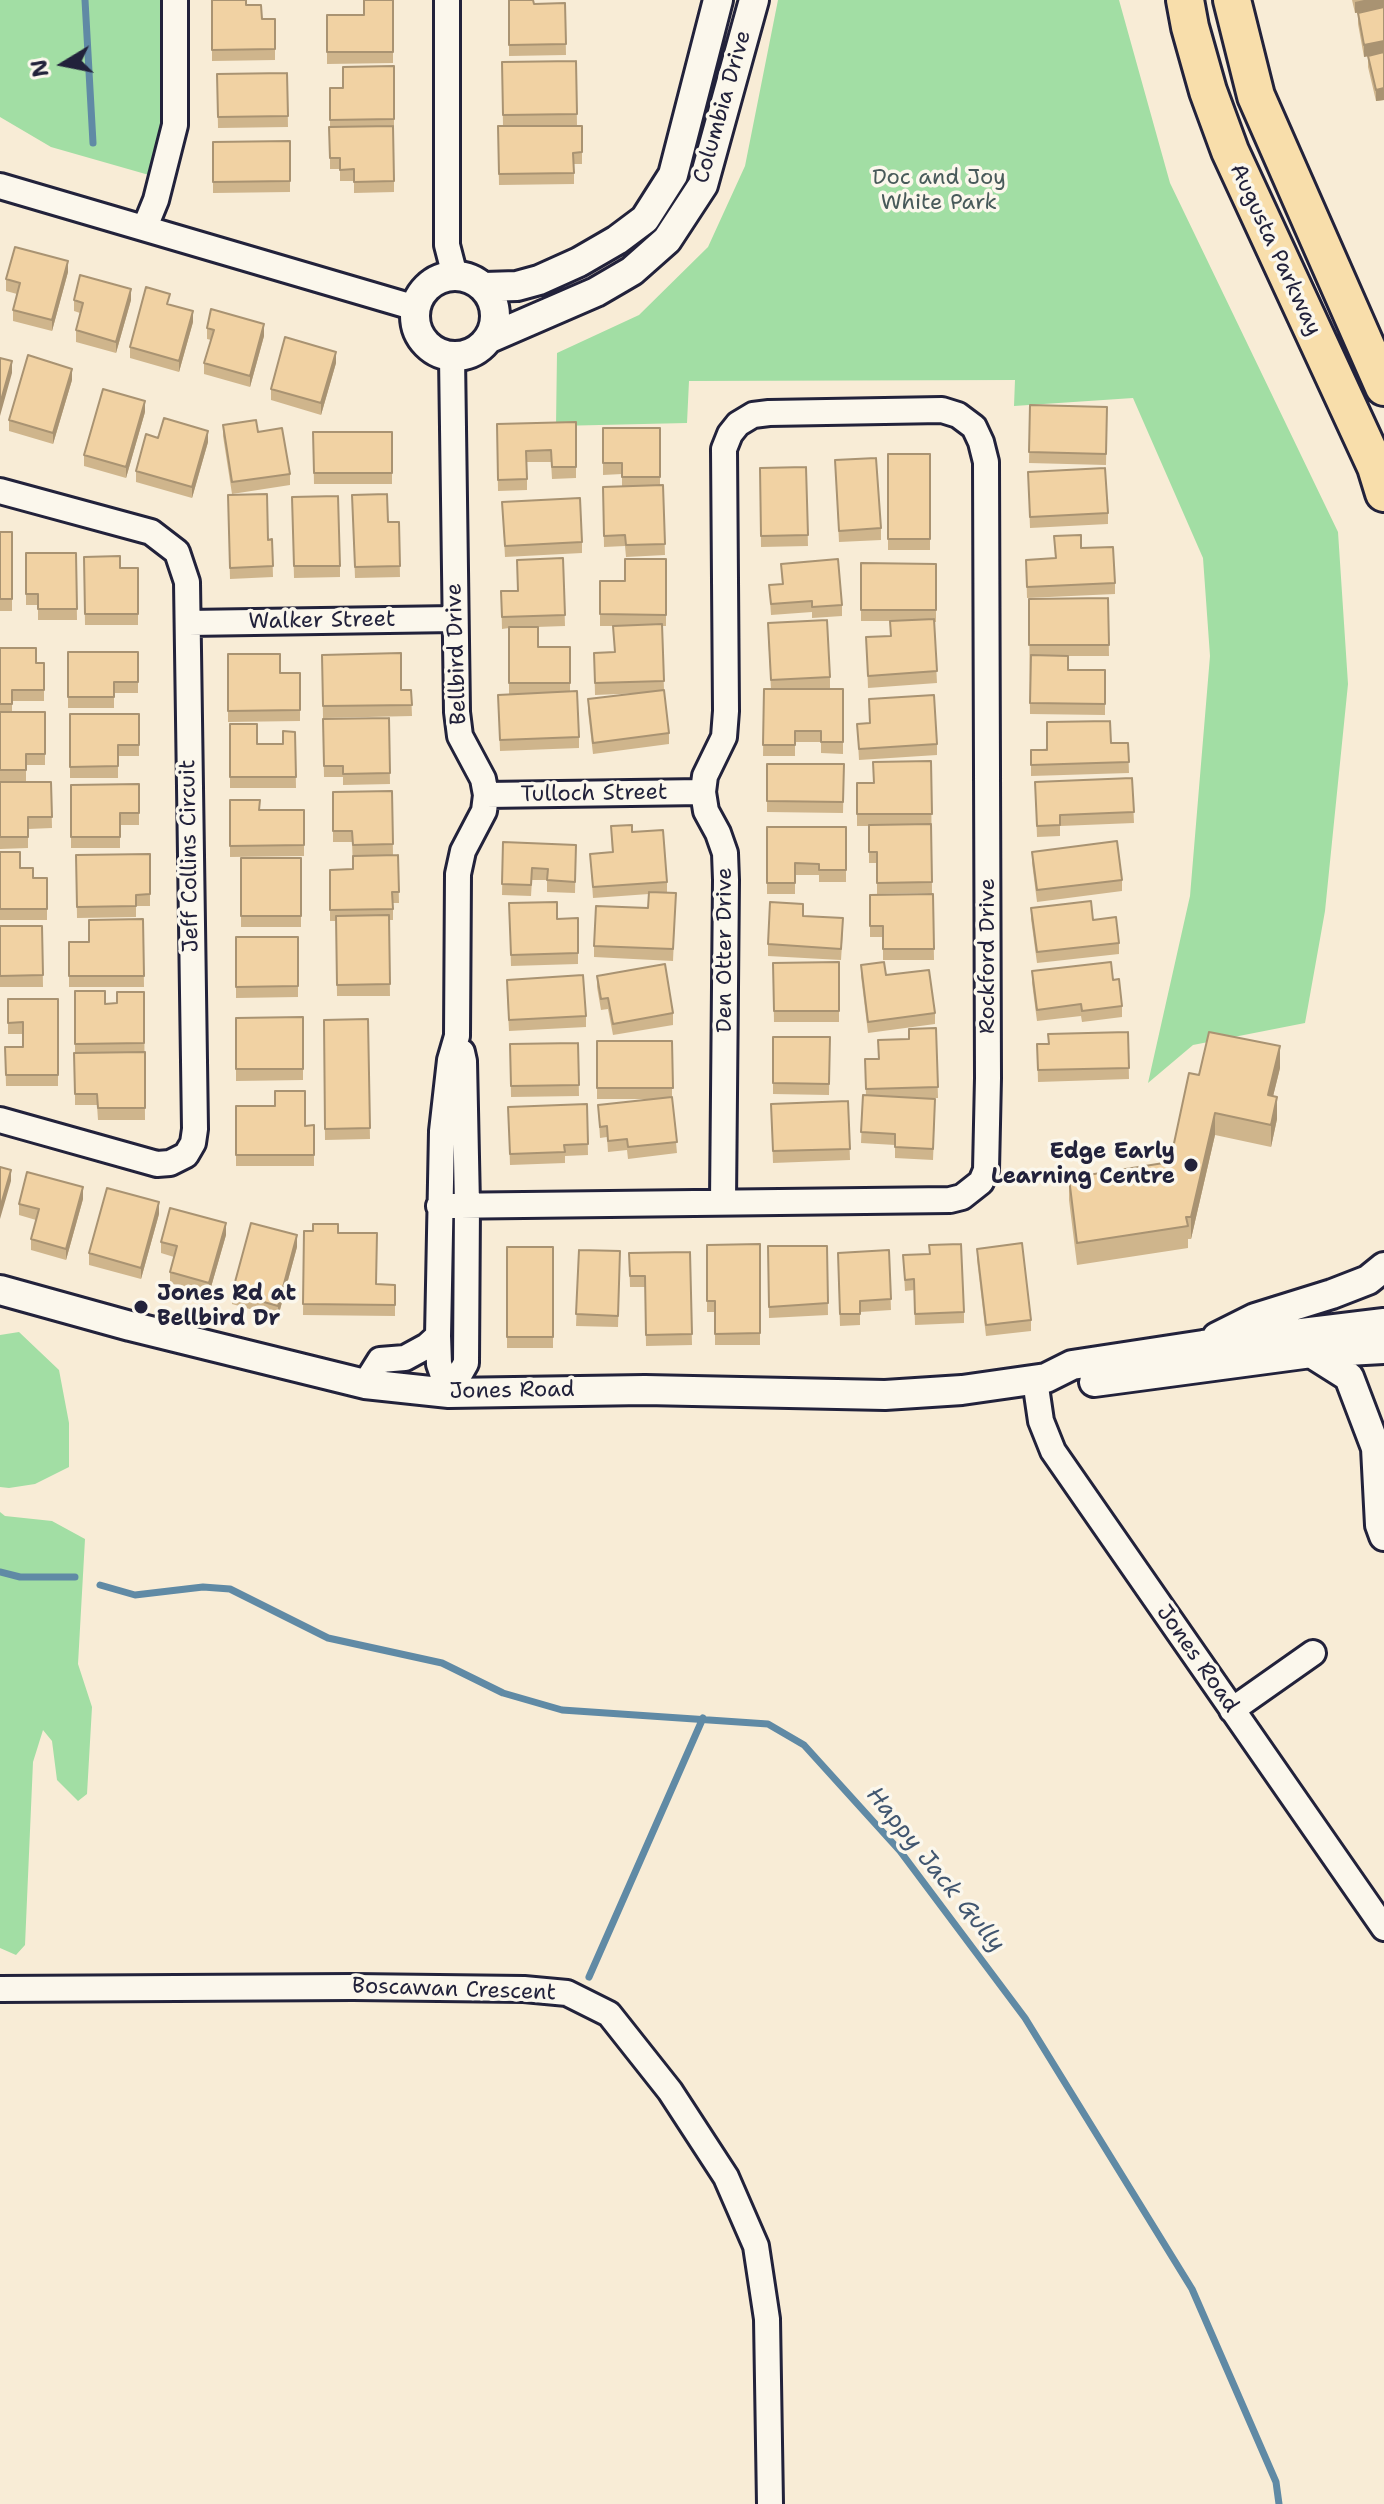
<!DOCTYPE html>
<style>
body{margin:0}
#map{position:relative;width:1384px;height:2504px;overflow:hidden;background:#f8ecd6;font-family:"Shantell Sans",sans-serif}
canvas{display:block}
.north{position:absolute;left:24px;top:24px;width:80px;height:80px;-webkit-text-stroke:6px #fbf7ec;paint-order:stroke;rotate:260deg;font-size:22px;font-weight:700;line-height:32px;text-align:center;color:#22223b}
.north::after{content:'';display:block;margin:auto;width:28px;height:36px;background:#22223b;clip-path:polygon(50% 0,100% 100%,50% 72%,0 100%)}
</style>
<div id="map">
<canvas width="1384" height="2504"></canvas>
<div class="north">N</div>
</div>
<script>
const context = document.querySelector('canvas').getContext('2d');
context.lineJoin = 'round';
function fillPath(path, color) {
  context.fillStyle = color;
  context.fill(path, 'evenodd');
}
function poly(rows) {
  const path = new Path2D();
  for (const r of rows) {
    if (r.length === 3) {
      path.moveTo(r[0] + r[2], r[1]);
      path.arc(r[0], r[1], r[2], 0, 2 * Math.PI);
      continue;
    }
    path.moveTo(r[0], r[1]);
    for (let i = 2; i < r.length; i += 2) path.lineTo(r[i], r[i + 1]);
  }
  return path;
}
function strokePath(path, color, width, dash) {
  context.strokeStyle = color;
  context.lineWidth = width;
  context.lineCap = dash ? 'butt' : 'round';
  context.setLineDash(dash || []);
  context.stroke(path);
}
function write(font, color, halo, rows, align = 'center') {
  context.font = font + ' "Shantell Sans",sans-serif';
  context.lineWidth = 7;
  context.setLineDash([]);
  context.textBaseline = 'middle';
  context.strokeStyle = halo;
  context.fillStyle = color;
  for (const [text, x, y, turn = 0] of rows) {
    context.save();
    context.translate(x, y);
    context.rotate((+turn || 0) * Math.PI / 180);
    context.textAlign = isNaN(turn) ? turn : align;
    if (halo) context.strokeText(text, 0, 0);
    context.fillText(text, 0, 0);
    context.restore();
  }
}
const green = poly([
 [0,0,166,0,170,181,51,147,0,117],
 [778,0,1119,0,1170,183,1338,532,1348,684,1325,911,1305,1023,1193,1045,1148,1083,1190,896,1210,656,1203,558,1133,398,1014,406,1015,380,689,381,687,423,556,426,557,353,639,315,708,247,745,166],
 [19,1332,59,1370,69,1423,69,1467,35,1484,9,1488,0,1487,0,1335],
 [0,1512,5,1516,52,1521,85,1539,78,1664,92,1707,87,1794,78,1801,57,1780,52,1741,43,1730,33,1762,25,1945,16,1955,0,1948]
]);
const stream = poly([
 [85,0,93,143],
 [0,1572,20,1577,75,1577],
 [100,1585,135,1595,203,1587,230,1589,328,1638,442,1663,503,1693,562,1710,768,1724,804,1745,900,1851,1025,2018,1192,2289,1276,2482,1279,2504],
 [589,1977,703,1718]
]);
const minor = poly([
 [447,0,447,245,455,276],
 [0,186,416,308],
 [145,227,156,200,175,125,175,0],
 [0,491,151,532,177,552,187,582,195,1129,193,1143,186,1155,170,1163,157,1164,0,1120],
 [188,623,455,619],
 [486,795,703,792],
 [439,1206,950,1200,962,1197,981,1182,986,1170,988,1078,986,462,981,442,974,427,958,415,942,410,769,413,753,415,738,424,730,434,724,449,726,711,724,737,705,776,703,792,706,811,718,833,725,853,726,880,723,1201],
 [1035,1380,1041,1421,1053,1451,1384,1928],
 [365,1384,380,1360,405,1358,427,1346,438,1336],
 [449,1393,439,1364,438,1336,442,1131,450,1060,457,1036,458,874,463,851,484,811,486,795,483,779,460,736,457,712,452,357],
 [449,1393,466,1363,467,1205,464,1061,462,1052],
 [1232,1710,1313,1653],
 [0,1989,353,1987,524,1989,567,1993,609,2014,670,2091,726,2177,756,2246,767,2319,770,2504]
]);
const tertiary = poly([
 [455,316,40],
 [484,287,517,286,539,280,579,262,617,240,645,219,673,175,718,0],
 [490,338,596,292,632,271,667,240,703,185,754,0],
 [0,1290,130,1326,365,1384,449,1393,645,1390,885,1395,962,1390,1046,1378,1072,1365,1203,1345,1384,1323],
 [1217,1337,1255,1318,1332,1294,1368,1280,1384,1267],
 [1311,1353,1349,1377,1376,1448,1380,1525,1384,1536],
 [1094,1382,1311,1353,1384,1349]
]);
const primary = poly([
 [1185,0,1190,27,1208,91,1230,151,1376,467,1384,493],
 [1232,0,1256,96,1384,387]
]);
const wall = poly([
 [212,0,246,5,262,19,275,19,275,60,212,61],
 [393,0,393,63,327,64,327,15,364,15],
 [509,0,534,4,565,3,566,55,509,56],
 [1352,0,1384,0,1384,112,1384,100,1376,101,1368,67,1368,56,1384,53,1364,57,1358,24,1358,13,1355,13],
 [576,61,577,126,582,126,582,164,574,164,574,184,499,185,498,126,503,126,502,62],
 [394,66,394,192,354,193,354,181,340,181,340,169,330,169,330,88,343,88],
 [287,73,288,127,218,128,217,74],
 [290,141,290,192,213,193,213,142],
 [68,272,52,331,13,321,13,310,17,294,6,291,6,279],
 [74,300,131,300,116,353,76,342,76,330,80,313,74,311],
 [193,322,179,372,130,358,130,347],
 [207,328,264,336,250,387,204,374,204,363,211,340,207,339],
 [336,363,321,415,271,400,271,389],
 [72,380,53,444,9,431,9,420],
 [1030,405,1107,407,1106,465,1029,463],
 [145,412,126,478,84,466,84,455],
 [576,422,576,478,552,479,551,462,527,462,527,490,498,491,497,424],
 [223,425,258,432,290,474,290,485,232,494,223,436],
 [603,428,660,428,660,485,663,485,665,555,626,557,625,546,604,547,603,487,622,486,622,474,603,475],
 [313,432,392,432,392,484,314,484],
 [158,438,208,442,192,498,136,482,136,471],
 [888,454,930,454,930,550,888,550],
 [835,460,881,528,881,540,839,542],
 [806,467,808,546,761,547,760,468],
 [1028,472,1108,513,1108,524,1030,528],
 [228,495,268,540,272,539,273,577,230,579],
 [352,495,388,522,399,522,400,577,355,578],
 [292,497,340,566,340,577,294,578],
 [502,502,582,542,582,553,505,557],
 [0,532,12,532,12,611,0,611],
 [1054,536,1115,583,1115,594,1027,598,1026,560,1055,558],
 [26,553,76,553,77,620,38,620,38,605,26,605],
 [84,557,120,568,138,568,138,625,85,625],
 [563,558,565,626,536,627,538,647,570,647,570,692,579,737,579,748,500,751,498,695,509,694,509,628,502,629,501,591,518,591],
 [666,559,666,626,662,626,664,690,669,733,669,744,593,754,588,711,588,699,643,693,595,695,594,653,614,652,621,626,600,626,600,581,625,581],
 [861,563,936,564,936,622,934,622,937,683,868,688,866,637,890,636,890,621,894,621,861,621],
 [781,564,842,605,842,616,812,618,812,612,771,615,769,585,782,584],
 [1108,598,1109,656,1068,656,1068,670,1105,670,1105,715,1030,714,1029,599],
 [768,634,830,677,830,688,811,689,843,689,843,754,821,753,821,742,795,742,795,756,763,756,764,689,771,689],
 [0,648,36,663,44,663,44,701,12,701,12,712,45,712,45,765,26,765,26,781,0,781],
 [68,652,138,652,138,693,114,693,114,708,68,708],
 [228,654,280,673,300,673,300,721,228,722],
 [322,655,401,690,411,690,412,716,323,718],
 [869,699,937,744,937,755,859,760,857,724,869,723],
 [70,714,139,714,139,756,118,756,118,778,70,778],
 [389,718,390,784,343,785,343,777,324,777,323,719],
 [230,724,257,744,283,744,295,732,296,788,230,788],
 [1111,743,1128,743,1129,773,1031,776,1031,750],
 [931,761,932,893,877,894,877,863,869,863,869,826,857,826,857,783,874,783],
 [767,764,844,764,843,813,767,812],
 [1132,778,1134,823,1060,826,1060,836,1037,837,1035,782],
 [0,782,51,782,52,828,28,829,28,848,0,849],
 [139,784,139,825,120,825,120,848,71,848,71,785],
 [392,791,393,855,398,855,399,903,393,903,393,920,389,920,390,996,337,996,336,921,330,921,330,870,353,869,352,842,333,842,333,792],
 [230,800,259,810,304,810,304,856,230,857],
 [611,826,632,832,667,882,667,893,676,893,673,961,594,957,594,946,648,908,649,894,593,898,590,854,612,852],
 [767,827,846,827,846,882,819,882,819,875,795,875,795,894,767,894],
 [503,842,576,845,575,893,547,892,547,880,532,880,531,896,502,895],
 [0,852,33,878,47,878,47,920,0,920],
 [1032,852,1122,880,1122,891,1037,902,1032,863],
 [150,854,150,906,136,906,136,917,77,918,76,855],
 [241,858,301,858,301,927,241,927],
 [933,894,934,960,883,960,883,937,870,937,870,895],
 [509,903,557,919,578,918,578,964,511,966],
 [1031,908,1119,943,1119,954,1037,963,1031,919],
 [803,916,843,929,841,960,768,956,768,944],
 [143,919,144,987,69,987,69,942,89,942],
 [0,926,42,926,43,987,0,987],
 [236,937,298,937,298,997,236,998],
 [839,962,839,1022,774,1022,773,963],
 [861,965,935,1013,935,1024,868,1033,861,976],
 [1032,971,1113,980,1122,1006,1122,1017,1082,1022,1081,1016,1037,1021,1032,983],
 [597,976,673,1013,673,1025,613,1035,608,1009,601,1010,597,987],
 [75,991,105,1004,117,1003,144,992,145,1120,98,1120,97,1105,75,1105],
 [507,991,586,1016,586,1027,509,1031],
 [8,999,58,999,58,1086,6,1086,5,1047,23,1047,23,1034,8,1034],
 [303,1017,303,1080,236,1081,236,1018],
 [368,1019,370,1139,325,1140,324,1020],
 [936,1028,938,1098,923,1098,935,1110,933,1160,895,1158,895,1145,861,1143,863,1095,866,1096,865,1059,878,1059,909,1039],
 [1128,1032,1129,1079,1038,1082,1037,1044,1049,1044],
 [773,1037,830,1037,829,1095,773,1094],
 [597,1041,672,1041,672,1099,677,1153,628,1159,627,1150,608,1152,607,1137,600,1138,598,1105,653,1099,597,1099],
 [578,1043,579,1096,511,1097,510,1044],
 [1280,1068,1273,1096,1277,1119,1271,1147,1215,1135,1191,1239,1188,1239,1188,1248,1077,1265,1069,1200,1069,1178,1170,1162,1199,1075],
 [848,1101,850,1160,773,1163,771,1104],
 [587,1104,588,1155,565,1156,565,1163,510,1165,508,1107],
 [236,1106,305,1126,314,1125,314,1166,236,1166],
 [83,1199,66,1260,31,1250,31,1239,36,1220,19,1215,19,1204],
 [159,1214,141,1279,89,1265,89,1253],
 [304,1231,338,1233,376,1284,395,1285,395,1316,303,1315],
 [226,1235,209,1294,170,1283,170,1272,174,1257,161,1253,161,1242],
 [760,1244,760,1345,715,1345,715,1312,707,1312,707,1245],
 [768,1246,827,1246,828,1315,769,1318],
 [297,1247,278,1317,232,1304,232,1293],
 [507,1247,553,1247,553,1348,507,1348],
 [977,1249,1031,1320,1031,1331,986,1336,977,1260],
 [579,1250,620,1251,618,1327,576,1326],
 [889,1250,891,1310,860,1312,860,1325,840,1326,838,1264],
 [690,1252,692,1345,646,1346,645,1287,630,1287,629,1253],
 [903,1255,964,1312,964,1323,915,1325,914,1290,905,1291]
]);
const shadedWall = poly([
 [1364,0,1384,0,1384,7,1355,13,1355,2],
 [1384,41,1384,52,1364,57,1364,45],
 [1384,88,1384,100,1376,101,1376,90],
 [68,261,68,272,52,331,52,320],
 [131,289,131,300,116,353,116,342],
 [193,311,193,322,179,372,179,361],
 [264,324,264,336,250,387,250,376],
 [336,352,336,363,321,415,321,403],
 [12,361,12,373,0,416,0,404],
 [72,369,72,380,53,444,53,433],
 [145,401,145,412,126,478,126,467],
 [208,431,208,442,192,498,192,487],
 [1280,1046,1280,1068,1268,1117,1268,1095],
 [1277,1097,1277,1119,1271,1147,1271,1125],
 [1215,1113,1215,1135,1191,1239,1191,1217],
 [11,1170,11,1181,0,1219,0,1208],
 [83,1187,83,1199,66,1260,66,1249],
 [159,1202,159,1214,141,1279,141,1268],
 [226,1223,226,1235,209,1294,209,1283],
 [297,1235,297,1247,278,1317,278,1306]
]);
const building = poly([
 [212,0,246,0,246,5,261,5,262,19,275,19,275,49,212,50,212,0],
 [364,0,393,0,393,52,327,52,327,15,364,15,364,0],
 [509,0,533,0,534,4,565,3,566,44,509,45,509,0],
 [1384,7,1384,41,1364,45,1358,13,1384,7],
 [1384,52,1384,88,1376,90,1368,56,1384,52],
 [576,61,577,114,503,115,502,62,576,61],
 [394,66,394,119,330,120,330,88,343,88,343,67,394,66],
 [287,73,288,116,218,117,217,74,287,73],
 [393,126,394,181,354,182,354,169,340,170,340,158,330,158,329,127,393,126],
 [498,126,582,126,582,152,573,153,574,173,499,174,498,126],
 [290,141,290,181,213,182,213,142,290,141],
 [15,247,68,261,52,320,13,310,20,283,6,279,15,247],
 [80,275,131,289,116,342,76,330,83,303,74,300,80,275],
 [146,287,170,294,167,304,193,311,179,361,130,347,146,287],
 [211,309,264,324,250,376,204,363,214,330,207,328,211,309],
 [285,337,336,352,321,403,271,389,285,337],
 [28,355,72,369,53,433,9,420,28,355],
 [0,358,12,361,0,404,0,358],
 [103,389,145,401,126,467,84,455,103,389],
 [1030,405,1107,407,1106,454,1029,452,1030,405],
 [164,418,208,431,192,487,136,471,146,434,158,438,164,418],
 [256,420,258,432,282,428,290,474,232,482,223,425,256,420],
 [576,422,576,467,552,467,551,450,526,451,527,479,498,480,497,424,576,422],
 [603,428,660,428,660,477,622,477,622,463,603,463,603,428],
 [313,432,392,432,392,473,314,473,313,432],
 [888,454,930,454,930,539,888,539,888,454],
 [876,458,881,528,839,531,835,460,876,458],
 [806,467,808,535,761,536,760,468,806,467],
 [1105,468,1108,513,1030,517,1028,472,1105,468],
 [663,485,665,544,626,545,625,535,604,536,603,487,663,485],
 [267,494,268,540,272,539,273,566,230,568,228,495,267,494],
 [387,494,388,522,399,522,400,566,355,567,352,495,387,494],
 [338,496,340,566,294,566,292,497,338,496],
 [580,498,582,542,505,546,502,502,580,498],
 [0,532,12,532,12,599,0,599,0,532],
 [1081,535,1081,548,1113,547,1115,583,1027,587,1026,560,1056,558,1054,536,1081,535],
 [26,553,76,553,77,609,38,609,38,594,26,594,26,553],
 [120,556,120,568,138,568,138,614,85,614,84,557,120,556],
 [563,558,565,615,502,617,501,591,518,591,517,560,563,558],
 [625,559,666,559,666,615,600,614,600,581,625,581,625,559],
 [838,559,842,605,812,607,812,601,771,604,769,585,783,584,781,564,838,559],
 [861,563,936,564,936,610,861,610,861,563],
 [1108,598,1109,645,1029,645,1029,599,1108,598],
 [934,619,937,671,868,676,866,637,891,636,890,621,934,619],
 [827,620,830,677,771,680,768,623,827,620],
 [662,624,664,681,595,683,594,653,615,652,613,626,662,624],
 [509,627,538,627,538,647,570,647,570,683,509,683,509,627],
 [0,648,36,648,36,663,44,663,44,690,12,690,12,704,0,704,0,648],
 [68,652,138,652,138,682,114,682,114,697,68,697,68,652],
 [401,653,401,690,411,690,412,705,323,706,322,655,401,653],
 [228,654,280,654,280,673,300,673,300,710,228,711,228,654],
 [1031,655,1068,656,1068,670,1105,670,1105,704,1030,703,1031,655],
 [764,689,843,689,843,742,821,742,821,731,795,731,795,745,763,745,764,689],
 [664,690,669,733,593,743,588,699,664,690],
 [577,691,579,737,500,740,498,695,577,691],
 [934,695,937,744,859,749,857,724,870,723,869,699,934,695],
 [0,712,45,712,45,754,26,754,26,770,0,770,0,712],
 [70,714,139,714,139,745,118,745,118,766,70,767,70,714],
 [389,718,390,773,343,774,343,766,324,766,323,719,389,718],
 [1110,721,1111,743,1128,743,1129,762,1031,765,1031,750,1047,750,1047,722,1110,721],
 [230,724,257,724,257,744,283,744,283,731,295,732,296,777,230,777,230,724],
 [931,761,932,814,857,814,857,783,874,783,873,762,931,761],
 [767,764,844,764,843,802,767,801,767,764],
 [1132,778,1134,812,1060,815,1060,825,1037,826,1035,782,1132,778],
 [0,782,51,782,52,817,28,817,28,837,0,837,0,782],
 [139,784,139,813,120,813,120,837,71,837,71,785,139,784],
 [392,791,393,844,353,845,352,831,333,831,333,792,392,791],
 [230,800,260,800,259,810,304,810,304,845,230,846,230,800],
 [931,824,932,882,877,883,877,852,869,852,869,825,931,824],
 [632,825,632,832,663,830,667,882,593,887,590,854,613,852,611,826,632,825],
 [767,827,846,827,846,870,819,870,819,864,795,863,795,883,767,883,767,827],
 [1117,841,1122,880,1037,890,1032,852,1117,841],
 [503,842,576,845,575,882,547,880,548,869,532,868,531,885,502,884,503,842],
 [0,852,20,852,20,868,33,868,33,878,47,878,47,909,0,909,0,852],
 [150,854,150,894,136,895,136,906,77,907,76,855,150,854],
 [398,855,399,892,392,892,393,909,330,910,330,870,353,869,353,856,398,855],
 [241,858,301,858,301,916,241,916,241,858],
 [649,892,676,893,673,949,594,946,596,906,648,908,649,892],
 [933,894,934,949,883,949,883,926,870,926,870,895,933,894],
 [1091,901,1093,920,1116,917,1119,943,1037,952,1031,908,1091,901],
 [557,902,557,919,578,918,578,953,511,955,509,903,557,902],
 [770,902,803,904,803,916,843,918,841,949,768,944,770,902],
 [389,915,390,984,337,985,336,916,389,915],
 [143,919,144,976,69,976,69,942,89,942,89,920,143,919],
 [0,926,42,926,43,975,0,976,0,926],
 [236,937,298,937,298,986,236,987,236,937],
 [839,962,839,1011,774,1011,773,963,839,962],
 [884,962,886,975,929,970,935,1013,868,1022,861,965,884,962],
 [1111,962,1113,980,1119,979,1122,1006,1082,1011,1081,1004,1037,1010,1032,971,1111,962],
 [665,964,673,1013,613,1024,608,998,601,999,597,976,665,964],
 [583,975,586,1016,509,1020,507,980,583,975],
 [75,991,105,991,105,1004,117,1003,117,992,144,992,144,1043,75,1044,75,991],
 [8,999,58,999,58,1075,6,1075,5,1047,23,1047,23,1022,8,1023,8,999],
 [303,1017,303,1069,236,1069,236,1018,303,1017],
 [368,1019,370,1128,325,1129,324,1020,368,1019],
 [936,1028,938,1087,866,1089,865,1059,879,1059,878,1040,909,1039,909,1029,936,1028],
 [1128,1032,1129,1068,1038,1070,1037,1044,1049,1044,1048,1034,1128,1032],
 [1209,1032,1280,1046,1268,1095,1277,1097,1271,1125,1215,1113,1191,1217,1186,1217,1188,1226,1077,1243,1069,1178,1170,1162,1189,1073,1199,1075,1209,1032],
 [773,1037,830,1037,829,1084,773,1083,773,1037],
 [597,1041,672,1041,673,1088,597,1088,597,1041],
 [578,1043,579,1085,511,1086,510,1044,578,1043],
 [145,1052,145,1108,98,1108,97,1094,75,1094,74,1053,145,1052],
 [275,1091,305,1091,305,1126,314,1125,314,1155,236,1155,236,1106,275,1106,275,1091],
 [863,1095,935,1099,933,1149,895,1147,895,1134,861,1132,863,1095],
 [672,1097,677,1142,628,1147,627,1139,608,1141,607,1126,600,1127,598,1105,672,1097],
 [848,1101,850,1149,773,1151,771,1104,848,1101],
 [587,1104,588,1144,564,1145,565,1152,510,1154,508,1107,587,1104],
 [0,1167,11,1170,0,1208,0,1167],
 [27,1172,83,1187,66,1249,31,1239,39,1209,19,1204,27,1172],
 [107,1188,159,1202,141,1268,89,1253,107,1188],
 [170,1208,226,1223,209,1283,170,1272,177,1246,161,1242,170,1208],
 [251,1223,297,1235,278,1306,232,1293,251,1223],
 [313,1224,338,1224,338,1233,377,1233,376,1284,395,1285,395,1305,303,1304,304,1231,313,1231,313,1224],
 [1022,1243,1031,1320,986,1325,977,1249,1022,1243],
 [760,1244,760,1333,715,1334,715,1301,707,1301,707,1245,760,1244],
 [961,1244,964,1312,915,1314,914,1279,905,1280,903,1255,930,1254,929,1245,961,1244],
 [768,1246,827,1246,828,1303,769,1307,768,1246],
 [507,1247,553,1247,553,1337,507,1337,507,1247],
 [579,1250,620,1251,618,1316,576,1314,579,1250],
 [889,1250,891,1299,860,1301,860,1314,840,1314,838,1253,889,1250],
 [690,1252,692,1334,646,1335,645,1276,630,1276,629,1253,690,1252]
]);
const markers = [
 [1191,1165,8,"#22223b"],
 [141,1307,8,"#22223b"]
];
const streetNames = [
 ["Columbia Drive",723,107,-74],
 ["Augusta Parkway",1275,250,65],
 ["Walker Street",322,621,-1],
 ["Bellbird Drive",457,654,-92],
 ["Tulloch Street",594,794,-1],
 ["Jeff Collins Circuit",190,856,-91],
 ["Den Otter Drive",725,950,-90],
 ["Rockford Drive",988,956,-90],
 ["Jones Road",512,1391,-1],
 ["Jones Road",1197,1659,55],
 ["Boscawan Crescent",454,1990,2]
];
const parkNames = [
 ["Doc and Joy",939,178],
 ["White Park",939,203]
];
const poiNames = [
 ["Edge Early",1175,1152],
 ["Learning Centre",1175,1177],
 ["Jones Rd at",157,1294,"left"],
 ["Bellbird Dr",157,1319,"left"]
];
const waterNames = [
 ["Happy Jack Gully",935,1870,51]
];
fillPath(green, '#a2dea4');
strokePath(stream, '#608aa5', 7);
strokePath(minor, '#22223b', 30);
strokePath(tertiary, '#22223b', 34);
strokePath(primary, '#22223b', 42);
strokePath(minor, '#fbf7ec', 24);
strokePath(tertiary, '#fbf7ec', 28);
strokePath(primary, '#f8deab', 36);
fillPath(wall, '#cfb58c');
fillPath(shadedWall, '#a99372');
fillPath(building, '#f1d2a3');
strokePath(building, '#a99372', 2);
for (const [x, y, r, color] of markers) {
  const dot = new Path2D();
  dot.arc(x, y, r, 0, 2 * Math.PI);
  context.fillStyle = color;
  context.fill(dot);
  strokePath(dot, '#fbf7ec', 3);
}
write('22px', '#22223b', '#fbf7ec', streetNames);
write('22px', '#485a5a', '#fbf7ec', parkNames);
write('bold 22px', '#22223b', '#fbf7ec', poiNames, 'right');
write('italic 24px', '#415670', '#fbf7ec', waterNames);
</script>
